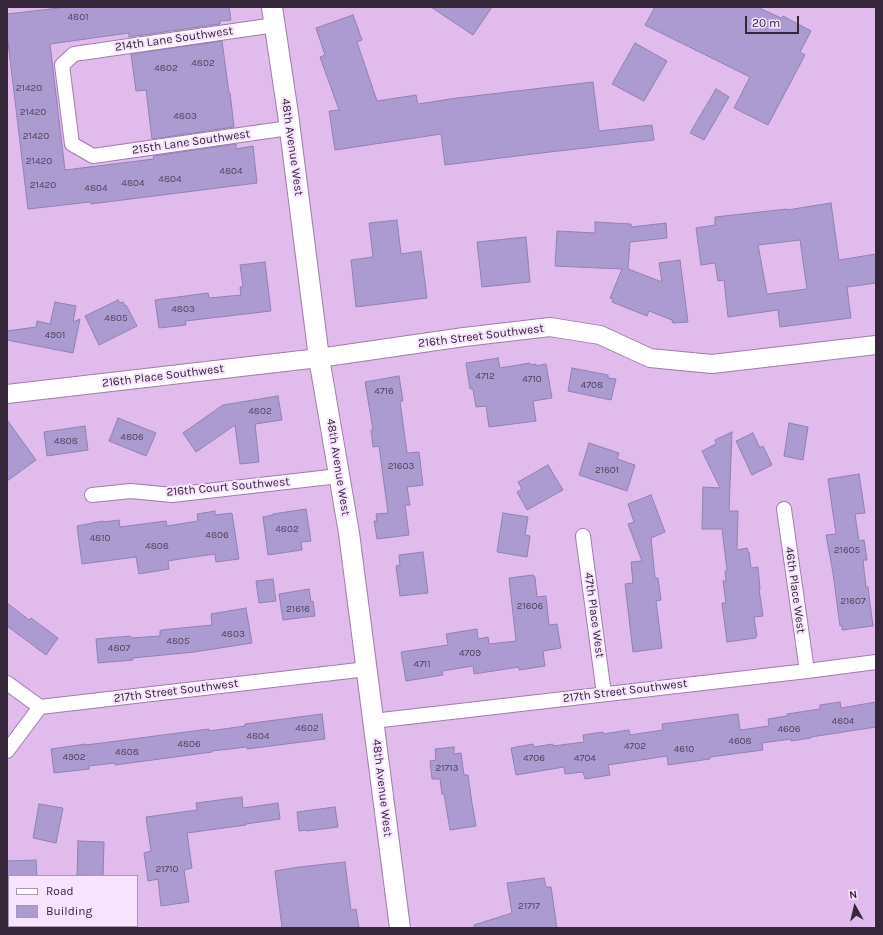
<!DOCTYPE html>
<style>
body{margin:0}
#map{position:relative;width:883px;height:935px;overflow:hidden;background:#e2bbed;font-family:Karla,sans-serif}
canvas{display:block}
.frame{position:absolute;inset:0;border:8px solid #352639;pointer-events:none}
.legend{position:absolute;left:8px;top:875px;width:130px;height:52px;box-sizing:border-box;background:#f8e4fe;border:1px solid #aa98af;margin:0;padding:5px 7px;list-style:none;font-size:12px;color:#352639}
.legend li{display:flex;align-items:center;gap:8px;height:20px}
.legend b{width:20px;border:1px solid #aa98af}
.north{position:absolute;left:835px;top:887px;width:40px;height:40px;-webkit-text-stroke:3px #f8e4fe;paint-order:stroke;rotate:352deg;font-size:11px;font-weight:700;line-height:16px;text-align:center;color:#352639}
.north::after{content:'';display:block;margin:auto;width:14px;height:18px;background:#352639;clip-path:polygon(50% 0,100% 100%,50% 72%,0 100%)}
.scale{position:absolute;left:745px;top:16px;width:54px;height:18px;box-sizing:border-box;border:2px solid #352639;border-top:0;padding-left:5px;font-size:12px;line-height:14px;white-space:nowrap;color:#352639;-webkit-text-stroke:3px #f8e4fe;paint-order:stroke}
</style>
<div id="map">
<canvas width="883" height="935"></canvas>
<div class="frame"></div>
<ul class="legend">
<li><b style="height:5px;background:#fff"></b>Road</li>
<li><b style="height:11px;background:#ab9bd1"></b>Building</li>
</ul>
<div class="north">N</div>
<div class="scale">20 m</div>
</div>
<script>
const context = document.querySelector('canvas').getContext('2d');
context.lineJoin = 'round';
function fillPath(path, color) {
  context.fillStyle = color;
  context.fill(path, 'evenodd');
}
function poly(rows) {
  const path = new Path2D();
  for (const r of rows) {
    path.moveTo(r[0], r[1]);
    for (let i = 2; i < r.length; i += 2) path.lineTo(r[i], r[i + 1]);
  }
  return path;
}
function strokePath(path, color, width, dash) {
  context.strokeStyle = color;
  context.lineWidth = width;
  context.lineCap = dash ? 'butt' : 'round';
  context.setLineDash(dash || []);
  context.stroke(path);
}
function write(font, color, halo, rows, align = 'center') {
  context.font = font + ' Karla,sans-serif';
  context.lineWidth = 4;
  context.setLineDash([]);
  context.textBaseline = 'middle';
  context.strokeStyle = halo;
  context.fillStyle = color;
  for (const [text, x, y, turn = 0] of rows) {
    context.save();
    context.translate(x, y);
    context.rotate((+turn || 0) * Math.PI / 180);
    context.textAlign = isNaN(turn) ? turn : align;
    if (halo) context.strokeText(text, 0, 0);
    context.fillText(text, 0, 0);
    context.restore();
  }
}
const building = poly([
 [68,7,229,7,231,20,220,21,220,24,129,37,129,33,50,44,65,170,154,159,153,156,236,144,236,149,253,146,257,183,91,204,90,202,28,209,7,34,7,14,68,7],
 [431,7,492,7,473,35,431,7],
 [655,7,757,7,781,18,783,16,811,31,800,52,805,55,768,125,734,108,750,77,645,25,655,7],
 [353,15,362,40,357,42,377,101,416,95,418,104,457,98,593,82,599,131,652,125,654,140,533,154,445,165,441,134,335,150,329,111,339,110,320,57,325,55,316,28,353,15],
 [222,41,229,93,230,93,234,127,152,139,146,90,136,91,131,54,222,41],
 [635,43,667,61,644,101,612,84,635,43],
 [716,89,729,97,704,140,690,133,716,89],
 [831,203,839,260,876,254,876,283,847,287,851,318,780,327,778,310,728,317,724,280,718,281,715,263,701,265,696,228,715,225,715,217,787,209,787,210,831,203],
 [800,240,807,289,767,294,758,245,800,240],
 [397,220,401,254,421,251,427,298,356,307,351,260,373,257,369,223,397,220],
 [595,222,631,224,631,227,666,223,667,238,630,242,628,269,662,282,659,263,680,260,688,322,673,323,672,320,649,311,647,316,612,302,613,299,610,298,622,269,555,266,557,231,595,233,595,222],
 [526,237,530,282,482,287,477,242,526,237],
 [265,262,271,311,185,321,186,325,159,328,155,300,208,293,209,298,241,295,240,287,243,287,240,265,265,262],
 [118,300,120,303,123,302,125,306,126,305,137,326,99,345,85,316,118,300],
 [55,302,76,306,73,322,80,319,73,353,7,340,7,331,36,327,37,321,50,324,55,302],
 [498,358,500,368,530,363,531,365,536,364,536,366,546,364,552,398,533,401,536,421,489,427,486,406,476,407,473,389,470,389,466,363,498,358],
 [572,368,608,375,608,378,616,379,611,400,568,391,572,368],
 [399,376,403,401,400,401,407,453,419,452,423,485,407,487,410,505,405,505,409,535,377,539,374,521,377,521,376,514,388,513,379,446,373,447,371,430,373,430,365,382,399,376],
 [278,396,282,420,255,424,259,462,240,464,235,425,196,452,183,433,223,405,278,396],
 [118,418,156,433,146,456,109,441,118,418],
 [7,420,36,460,7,481,7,420],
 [789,423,808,427,803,460,784,456,789,423],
 [85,426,88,450,47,456,44,432,85,426],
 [732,432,729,511,738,511,737,550,747,548,748,552,749,552,751,568,758,567,760,589,759,589,763,616,754,617,757,636,756,636,756,638,727,642,722,603,726,603,723,581,726,581,725,571,727,570,722,529,702,529,703,487,720,488,702,451,716,444,715,440,732,432],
 [753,433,760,448,763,446,772,465,752,475,736,441,753,433],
 [589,443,619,453,617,459,635,465,627,491,579,475,589,443],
 [548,465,563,490,527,510,517,492,522,489,518,482,548,465],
 [859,474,865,513,855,514,859,541,864,540,867,560,863,560,866,587,868,587,873,626,842,630,842,625,840,626,833,573,826,535,836,534,828,479,859,474],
 [651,495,665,532,651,538,655,578,658,578,661,600,656,601,662,648,633,652,625,584,633,583,631,562,642,561,628,524,634,522,628,504,651,495],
 [306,509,311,541,301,542,302,550,268,555,263,517,273,515,273,514,306,509],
 [215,511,215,515,232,513,239,559,216,562,215,554,180,559,168,561,169,569,139,574,136,557,82,564,77,526,103,521,103,522,119,520,120,527,166,521,167,526,198,521,197,514,215,511],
 [503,513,528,517,525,535,530,536,527,557,497,552,503,513],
 [423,552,428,593,400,596,396,566,400,565,399,555,423,552],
 [533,575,534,577,535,577,537,597,546,596,549,625,557,624,561,648,543,651,545,666,519,670,519,667,474,674,473,666,442,671,443,675,406,681,401,652,448,645,446,634,477,629,478,639,488,637,489,644,516,641,509,578,533,575],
 [273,579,276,601,259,603,256,581,273,579],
 [309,589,311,602,313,601,315,616,283,620,279,594,309,589],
 [7,603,29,620,31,618,58,638,46,655,7,626,7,603],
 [246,608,252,643,194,652,133,658,133,660,98,663,96,639,130,636,131,638,160,636,160,631,161,630,212,625,211,614,246,608],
 [840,702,841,708,876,702,876,727,811,737,811,738,791,741,791,739,762,743,763,750,710,757,710,759,668,765,667,756,608,765,610,775,585,779,583,772,565,774,564,767,516,775,511,748,533,744,534,747,553,744,553,746,584,742,583,735,603,732,603,734,629,730,630,735,663,730,662,724,738,714,740,730,769,726,768,719,787,716,787,714,820,709,820,705,840,702],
 [322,714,325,739,247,749,247,747,212,751,212,752,115,765,115,763,89,766,89,769,54,773,51,749,86,744,86,745,209,729,209,731,245,726,245,724,322,714],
 [454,747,454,754,461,753,464,775,468,775,472,803,476,826,450,830,444,794,442,794,440,779,432,779,430,761,436,760,435,749,454,747],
 [242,797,243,808,278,803,280,819,246,824,246,825,187,833,192,868,184,870,189,902,161,906,158,879,148,881,144,853,151,851,146,817,197,810,196,803,242,797],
 [39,804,63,808,56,843,33,838,39,804],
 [335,807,338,827,307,831,307,830,299,831,297,812,335,807],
 [78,841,104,842,103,876,77,875,78,841],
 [36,860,37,876,7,876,7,861,36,860],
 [345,862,351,910,356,909,359,928,282,928,275,871,299,867,345,862],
 [544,878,546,887,551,887,557,928,474,928,474,925,512,913,507,883,544,878]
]);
const minor = poly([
 [275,25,74,54,62,65,72,144,93,156,289,128],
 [92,495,131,491,172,495,339,476],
 [784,509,807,671],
 [583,536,604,694],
 [7,683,40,707],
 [373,721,807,671,876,662],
 [7,751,40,707,367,669]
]);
const tertiary = poly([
 [7,394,319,358,464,337,550,327,600,335,650,358,712,364,876,345]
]);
const secondary = poly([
 [272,7,288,114,319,358,349,533,400,928]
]);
const numberNames = [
 ["4801",78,17],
 ["4802",203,63],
 ["4802",166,68],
 ["21420",29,88],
 ["21420",33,112],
 ["4803",185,116],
 ["21420",36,136],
 ["21420",39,161],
 ["4804",231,171],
 ["4804",170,179],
 ["4804",133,183],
 ["21420",43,185],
 ["4804",96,188],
 ["4803",183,309],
 ["4805",116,318],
 ["4901",55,335],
 ["4712",485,376],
 ["4710",532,379],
 ["4708",592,385],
 ["4716",384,391],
 ["4802",260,411],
 ["4806",132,437],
 ["4808",66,441],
 ["21603",401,466],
 ["21601",607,470],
 ["4802",287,529],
 ["4806",217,535],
 ["4810",100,538],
 ["4808",157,546],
 ["21605",847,550],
 ["21607",853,601],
 ["21606",530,606],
 ["21616",298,609],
 ["4803",233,634],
 ["4805",178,641],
 ["4807",119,648],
 ["4709",470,653],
 ["4711",422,664],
 ["4604",843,721],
 ["4802",307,728],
 ["4606",789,729],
 ["4804",258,736],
 ["4608",740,741],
 ["4806",189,744],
 ["4702",635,746],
 ["4610",684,749],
 ["4808",127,752],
 ["4902",74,757],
 ["4706",534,758],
 ["4704",585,758],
 ["21713",447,768],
 ["21710",167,869],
 ["21717",529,906]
];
const streetNames = [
 ["214th Lane Southwest",174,39,-8],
 ["215th Lane Southwest",191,142,-8],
 ["48th Avenue West",292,147,82],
 ["216th Street Southwest",481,336,-7],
 ["216th Place Southwest",163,376,-7],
 ["48th Avenue West",338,467,81],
 ["216th Court Southwest",228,487,-5],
 ["46th Place West",795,590,82],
 ["47th Place West",594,615,82],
 ["217th Street Southwest",176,691,-7],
 ["217th Street Southwest",625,691,-7],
 ["48th Avenue West",382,788,83]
];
fillPath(building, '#ab9bd1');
strokePath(building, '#9180b5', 1);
strokePath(minor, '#a07cab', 16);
strokePath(tertiary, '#a07cab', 20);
strokePath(secondary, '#a07cab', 22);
strokePath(minor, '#fff', 14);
strokePath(tertiary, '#fff', 18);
strokePath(secondary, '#fff', 20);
write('10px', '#52435f', null, numberNames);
write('12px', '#352639', '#f8e4fe', streetNames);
</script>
